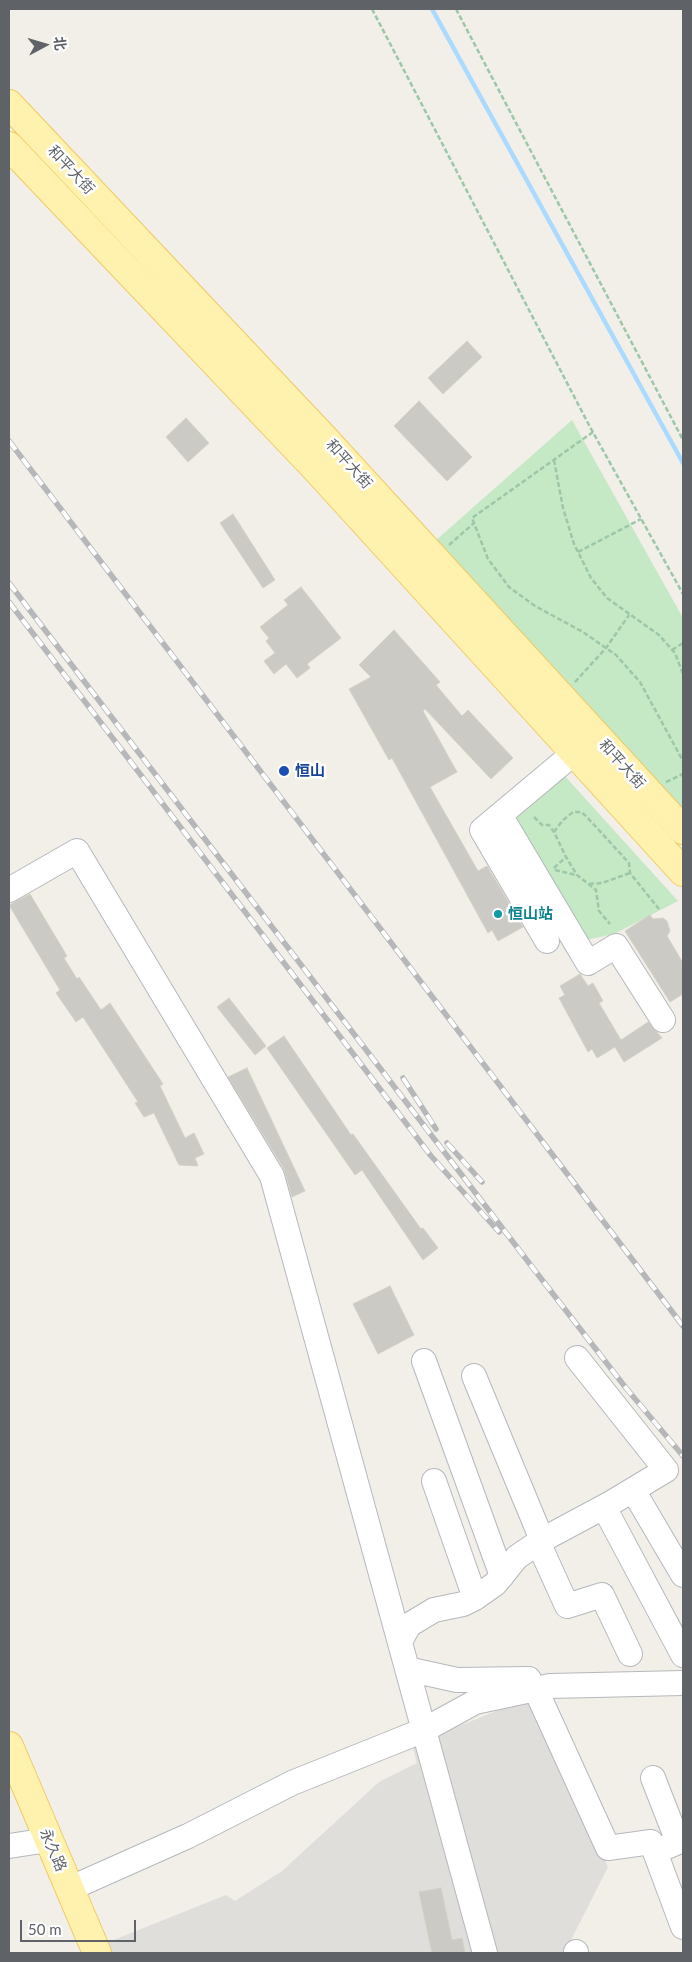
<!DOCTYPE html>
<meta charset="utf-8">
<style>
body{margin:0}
#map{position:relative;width:692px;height:1962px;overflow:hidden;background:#f1efe8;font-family:Lato,"Noto Sans SC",sans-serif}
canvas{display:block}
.frame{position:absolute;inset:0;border:10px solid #5f6368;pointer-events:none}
.north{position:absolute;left:20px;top:20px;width:50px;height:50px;-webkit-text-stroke:4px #fff;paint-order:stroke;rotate:84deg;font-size:14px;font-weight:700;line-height:20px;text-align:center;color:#5f6368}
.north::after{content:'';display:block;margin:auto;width:18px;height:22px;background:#5f6368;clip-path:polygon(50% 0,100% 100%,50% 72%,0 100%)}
.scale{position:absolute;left:20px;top:1920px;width:116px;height:22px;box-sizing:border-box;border:2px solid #5f6368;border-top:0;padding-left:6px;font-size:15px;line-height:18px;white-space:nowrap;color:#5f6368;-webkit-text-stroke:4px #fff;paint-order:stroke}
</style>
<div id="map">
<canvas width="692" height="1962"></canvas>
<div class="frame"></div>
<div class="north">北</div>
<div class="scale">50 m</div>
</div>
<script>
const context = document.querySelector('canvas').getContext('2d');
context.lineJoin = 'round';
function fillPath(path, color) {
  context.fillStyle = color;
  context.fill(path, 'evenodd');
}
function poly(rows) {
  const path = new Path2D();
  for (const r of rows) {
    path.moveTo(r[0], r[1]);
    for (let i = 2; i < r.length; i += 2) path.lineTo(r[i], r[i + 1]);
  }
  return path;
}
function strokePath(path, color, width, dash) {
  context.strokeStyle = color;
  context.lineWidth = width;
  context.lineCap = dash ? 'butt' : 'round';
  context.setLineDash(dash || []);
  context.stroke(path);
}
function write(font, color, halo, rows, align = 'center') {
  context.font = font + ' Lato,"Noto Sans SC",sans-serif';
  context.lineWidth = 5;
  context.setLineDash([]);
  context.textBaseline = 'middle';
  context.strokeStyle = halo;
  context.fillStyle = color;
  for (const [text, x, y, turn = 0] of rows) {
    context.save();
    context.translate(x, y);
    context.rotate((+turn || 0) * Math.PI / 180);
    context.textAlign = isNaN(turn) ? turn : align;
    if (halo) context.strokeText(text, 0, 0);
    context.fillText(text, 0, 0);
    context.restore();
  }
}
const industrial = poly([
 [531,1697,608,1867,571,1940,575,1953,98,1953,96,1947,226,1895,235,1901,282,1871,379,1782,417,1763,412,1745]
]);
const green = poly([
 [572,420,683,618,683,814,434,542],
 [563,774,678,901,614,934,581,941,513,815]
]);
const stream = poly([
 [432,9,683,463]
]);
const building = poly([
 [467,341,482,357,443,394,428,378,467,341],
 [419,401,472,457,447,481,394,426,419,401],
 [186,418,209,443,188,462,166,437,186,418],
 [233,514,275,580,263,588,220,523,233,514],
 [301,587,341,638,307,664,310,668,297,678,286,664,274,674,264,661,275,653,266,641,269,638,260,627,288,605,284,600,301,587],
 [394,630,440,682,436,685,462,716,468,710,513,758,491,779,425,709,423,711,457,772,430,787,478,871,487,866,523,927,498,941,492,930,488,933,392,758,389,760,349,689,371,677,359,665,394,630],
 [30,894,67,956,64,958,77,979,79,977,101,1010,110,1003,163,1084,160,1086,185,1138,194,1133,204,1154,195,1158,198,1166,179,1165,154,1113,144,1117,135,1103,138,1102,83,1017,76,1022,56,993,60,990,9,905,30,894],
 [650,915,653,919,663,918,667,921,670,931,667,936,683,963,683,994,670,1002,625,931,650,915],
 [580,974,588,986,593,983,603,1001,599,1003,621,1040,648,1022,662,1038,624,1062,615,1047,597,1058,592,1049,588,1052,559,998,565,995,560,986,580,974],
 [229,998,266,1046,255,1055,217,1007,229,998],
 [284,1036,351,1135,353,1134,421,1229,423,1228,438,1248,423,1260,362,1170,355,1175,267,1048,284,1036],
 [247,1068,305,1191,292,1197,284,1169,228,1077,247,1068],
 [390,1286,414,1335,378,1354,353,1304,390,1286],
 [441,1888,452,1940,462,1938,465,1953,432,1953,419,1892,441,1888]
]);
const path = poly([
 [372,9,590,427,683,594],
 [456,9,683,440],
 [593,432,472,518,488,559,509,587,535,606,583,632,616,655,640,682,683,761],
 [554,460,563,508,574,544,591,578,607,598,659,635,675,653,683,674],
 [449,545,474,523],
 [578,552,641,519],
 [672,650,683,643],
 [575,682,606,648,629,615],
 [666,782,683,774],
 [534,817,542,825,549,825,554,832,566,857,577,875,596,890,599,911,610,924],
 [554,832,562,821,573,812,581,812,586,816,629,863,630,873,659,909],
 [554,868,566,857],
 [555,870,576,875],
 [589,884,602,883,630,873]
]);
const minor = poly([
 [500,815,588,963,616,946,663,1020],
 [9,890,77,851,272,1176,485,1953],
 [547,941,482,830,574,753],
 [424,1361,502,1576],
 [474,1376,542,1540],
 [434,1481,475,1598],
 [633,1490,683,1575],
 [604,1507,683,1655],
 [538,1542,567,1606,602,1595,630,1654],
 [400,1642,409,1625,434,1610,463,1604,475,1598,495,1584,517,1557,542,1540,611,1503,666,1470,577,1358],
 [407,1669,457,1680,529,1679],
 [535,1688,608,1848,651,1842,655,1852],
 [653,1778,678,1842,655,1852,683,1927],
 [9,1846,48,1840],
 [69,1889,188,1836,292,1783,424,1730,475,1702,550,1686,683,1683],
 [576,1952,576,1953]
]);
const major = poly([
 [9,104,325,439,683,830],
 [9,146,317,470,683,872],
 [9,1746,97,1953]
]);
const rail = poly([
 [9,441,683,1326],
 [9,583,536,1272,626,1388,683,1456],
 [9,602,431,1156,499,1232],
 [403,1078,436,1129],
 [447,1143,482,1182]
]);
const markers = [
 [284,771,6,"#1a4fb4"],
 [498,914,5,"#0f9aa8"]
];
const streetNames = [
 ["和平大街",71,170,47],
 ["和平大街",349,464,48],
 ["和平大街",622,764,48],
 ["永久路",53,1850,67]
];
const transitNames = [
 ["恒山",295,771]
];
const cultureNames = [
 ["恒山站",508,914]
];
fillPath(industrial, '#e0deda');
fillPath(green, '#c5e8c5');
strokePath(stream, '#aadaff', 4.5);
fillPath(building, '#cccac5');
strokePath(building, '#d6d1c6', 1);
strokePath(minor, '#b5b8bc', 26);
strokePath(major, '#f2c960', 30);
strokePath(path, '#9cc7a9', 2.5, [5, 2.5]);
strokePath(minor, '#fff', 24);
strokePath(major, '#fff2af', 28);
strokePath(rail, '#b6b7b8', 5.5);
strokePath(rail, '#fff', 4, [11]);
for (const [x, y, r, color] of markers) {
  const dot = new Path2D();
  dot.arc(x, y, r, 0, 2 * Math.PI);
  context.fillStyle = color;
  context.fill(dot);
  strokePath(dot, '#fff', 2);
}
write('15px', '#5f6368', '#fff', streetNames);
write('bold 15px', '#164399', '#fff', transitNames, 'left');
write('bold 15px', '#0d838f', '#fff', cultureNames, 'left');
</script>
